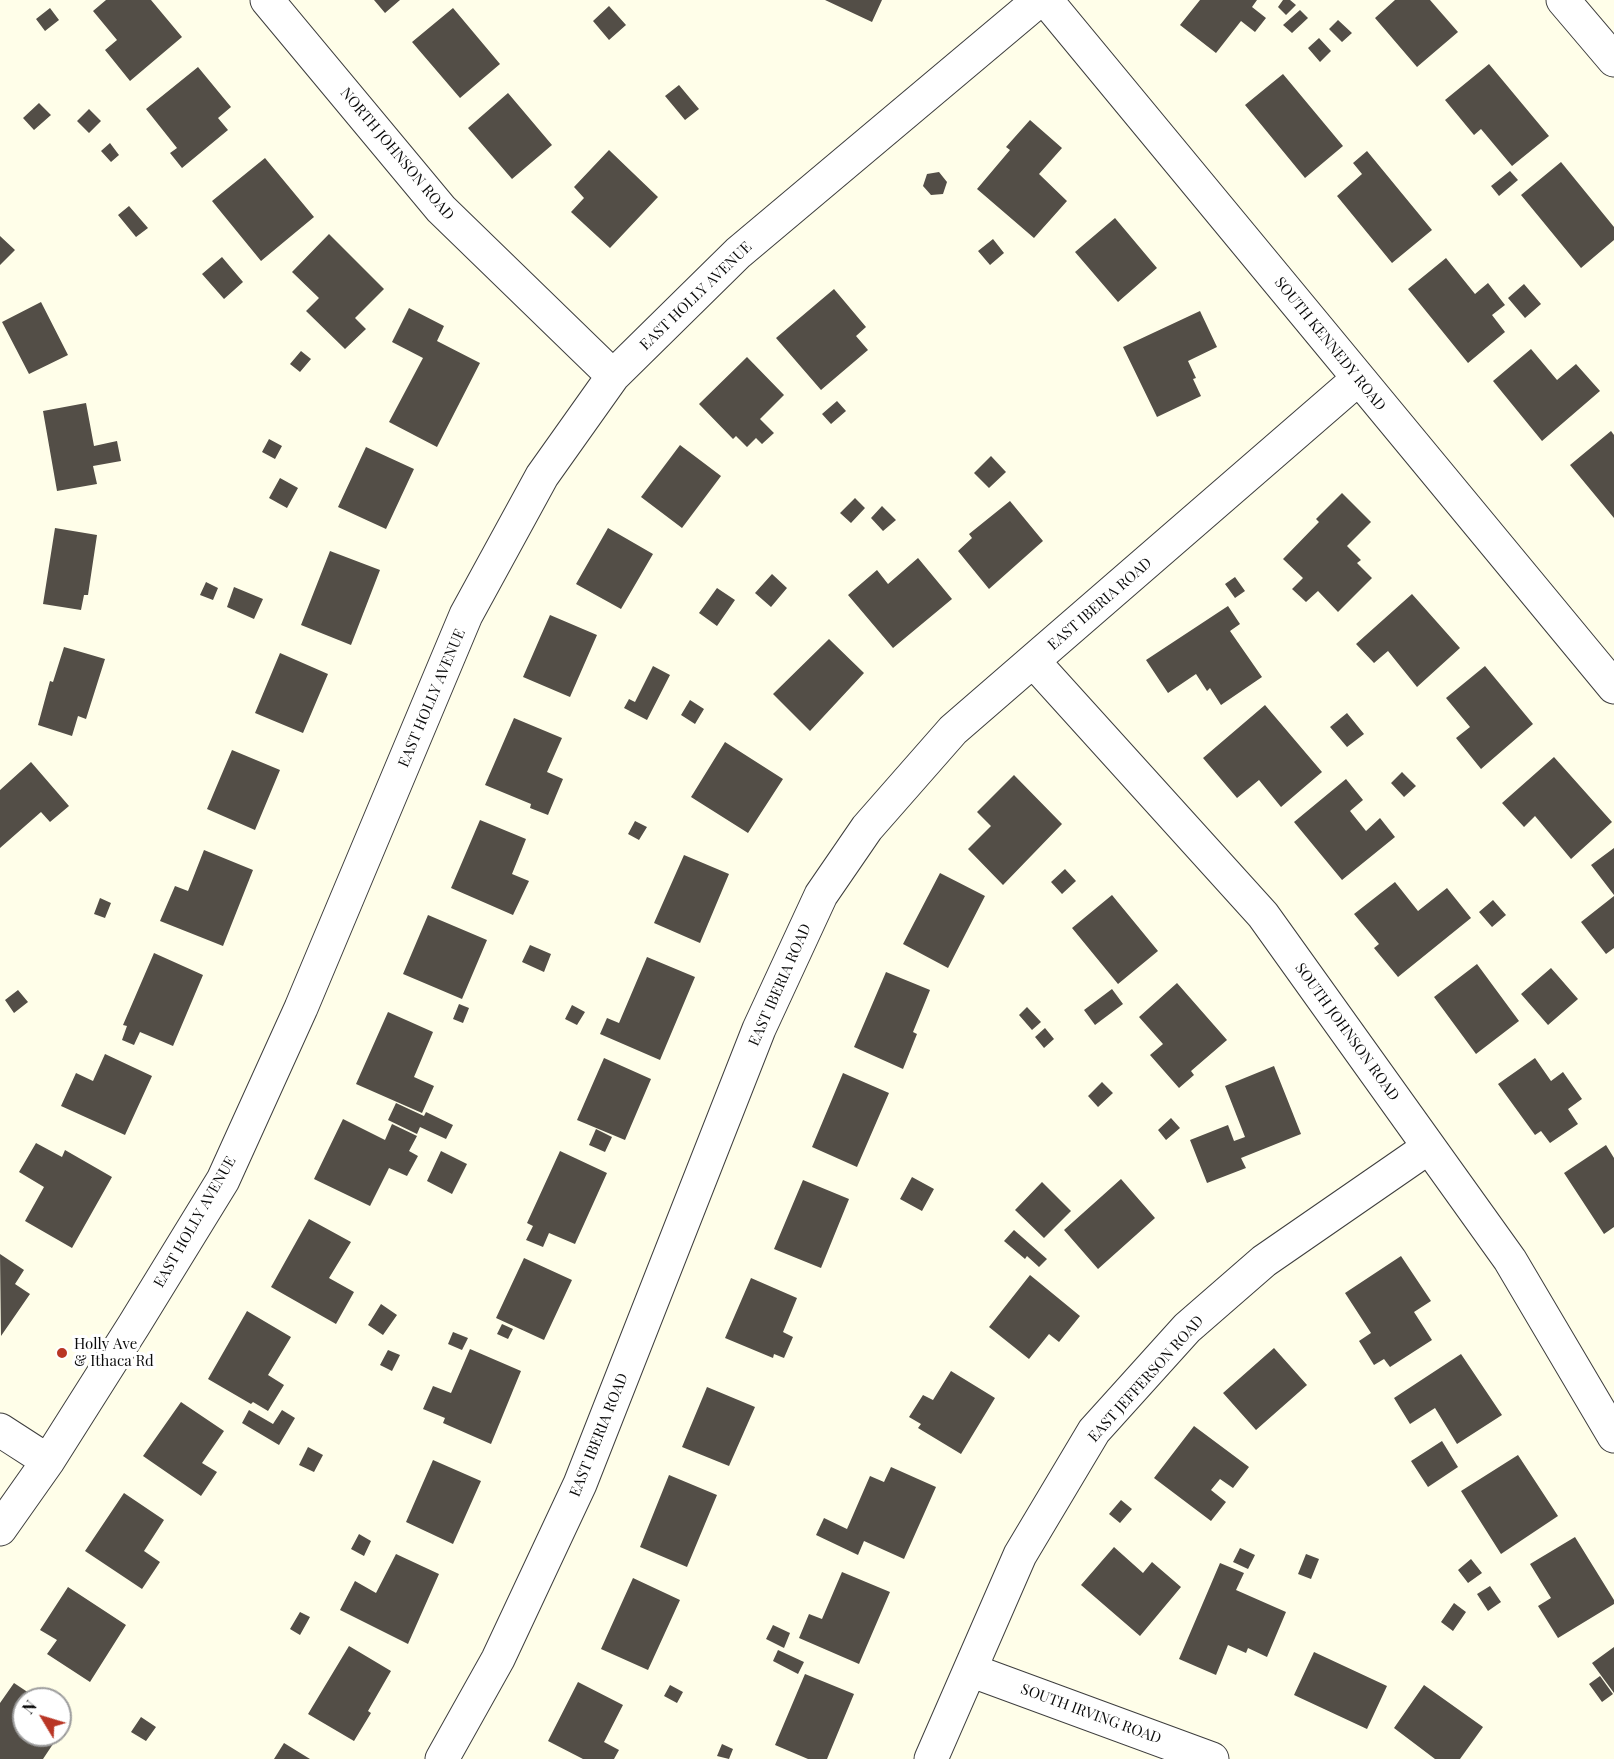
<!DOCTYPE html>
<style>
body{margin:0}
#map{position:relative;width:1614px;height:1759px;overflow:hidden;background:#fffee9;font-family:"Playfair Display",serif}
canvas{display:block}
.north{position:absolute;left:12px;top:1687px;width:60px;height:60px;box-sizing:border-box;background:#fff;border:2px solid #9d9d9d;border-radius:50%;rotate:308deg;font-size:16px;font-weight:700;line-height:24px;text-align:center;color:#0b0b0b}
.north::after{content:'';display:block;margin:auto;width:21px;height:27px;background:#b93625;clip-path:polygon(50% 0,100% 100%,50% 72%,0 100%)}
</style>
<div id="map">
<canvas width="1614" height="1759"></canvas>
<div class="north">N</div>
</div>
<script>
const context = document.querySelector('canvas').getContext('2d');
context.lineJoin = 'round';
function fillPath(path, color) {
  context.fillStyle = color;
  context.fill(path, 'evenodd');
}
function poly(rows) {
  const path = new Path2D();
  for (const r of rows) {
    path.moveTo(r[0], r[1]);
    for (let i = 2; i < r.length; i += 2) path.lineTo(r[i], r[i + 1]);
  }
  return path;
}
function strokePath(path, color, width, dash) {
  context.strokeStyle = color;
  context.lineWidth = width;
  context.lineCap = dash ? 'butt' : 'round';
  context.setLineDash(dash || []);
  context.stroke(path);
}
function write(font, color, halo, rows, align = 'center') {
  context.font = font + ' "Playfair Display",serif';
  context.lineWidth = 6;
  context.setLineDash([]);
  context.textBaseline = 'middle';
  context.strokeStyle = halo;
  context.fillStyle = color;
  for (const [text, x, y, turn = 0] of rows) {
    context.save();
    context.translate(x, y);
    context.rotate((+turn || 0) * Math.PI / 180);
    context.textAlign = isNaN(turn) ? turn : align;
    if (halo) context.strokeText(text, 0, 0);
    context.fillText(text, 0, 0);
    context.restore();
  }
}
const building = poly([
 [106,0,151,0,182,37,130,81,105,50,117,40,93,11],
 [374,0,400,0,385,13],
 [825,0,882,0,872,22],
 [1200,0,1257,0,1252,7,1266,18,1255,32,1241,21,1216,53,1180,25],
 [1283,0,1290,0,1296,5,1286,15,1278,7],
 [1395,0,1430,0,1458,32,1417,67,1375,18],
 [609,6,626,25,609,40,593,21],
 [50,8,59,20,45,31,36,19],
 [453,8,500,64,460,98,412,42],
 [1300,10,1308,18,1292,33,1283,25],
 [1338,20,1352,33,1342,42,1329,29],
 [1319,38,1331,51,1320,62,1308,48],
 [1489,64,1549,136,1512,166,1481,129,1474,135,1445,100],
 [198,67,231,107,218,118,228,130,182,168,170,153,177,148,146,109],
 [1283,74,1343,146,1305,178,1245,105],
 [679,85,699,109,685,120,665,96],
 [508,93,552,145,512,179,468,128],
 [39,103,51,115,34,130,23,118],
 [89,109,101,121,89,133,77,121],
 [1030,120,1062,148,1039,174,1067,201,1034,238,977,189,1010,150,1006,147],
 [110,143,119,155,111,162,101,151],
 [609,150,658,197,610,248,571,212,584,198,574,187],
 [1367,151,1432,230,1392,263,1337,196,1362,174,1353,163],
 [265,158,314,217,261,261,212,201],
 [1561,162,1614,227,1614,240,1581,268,1521,195],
 [1510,171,1518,180,1499,196,1491,186],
 [939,172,947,182,943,194,931,195,923,186,927,174],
 [129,206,148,228,136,237,118,215],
 [1115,218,1157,268,1118,302,1075,252],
 [329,234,384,289,355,318,366,329,345,349,306,311,319,298,292,272],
 [0,236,15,250,0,265],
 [993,239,1004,253,990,265,978,251],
 [222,257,243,282,224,299,202,274],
 [1446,258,1475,294,1488,283,1505,305,1492,315,1505,332,1468,363,1408,289],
 [1524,284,1541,304,1525,318,1508,298],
 [834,289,866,327,856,336,868,350,821,390,776,338],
 [41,302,68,355,29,374,2,322],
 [409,308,444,326,437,341,480,363,437,447,389,422,423,358,392,342],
 [1200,311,1217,347,1188,361,1196,378,1193,379,1201,396,1157,417,1123,347],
 [1531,349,1557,380,1576,364,1600,391,1542,441,1493,381],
 [301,351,311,359,300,372,290,364],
 [747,357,784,395,760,419,774,433,762,444,756,438,747,447,736,436,733,439,699,404],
 [837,401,846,411,831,424,822,414],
 [86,403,94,446,117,441,121,461,93,466,97,484,57,491,43,411],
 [1611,431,1614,435,1614,518,1570,465],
 [269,439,282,446,275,459,262,452],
 [680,445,721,476,682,528,641,497],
 [366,447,414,469,386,529,338,507],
 [991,456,1006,472,989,488,974,473],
 [280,478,298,488,287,508,269,498],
 [1342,493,1371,522,1347,546,1361,560,1357,563,1372,578,1338,612,1318,591,1306,602,1292,589,1303,578,1283,559,1319,522,1316,519],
 [855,498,865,508,851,523,840,513],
 [1010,501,1043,541,989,589,958,551,972,538,969,534],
 [882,506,896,520,883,531,871,518],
 [55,528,97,535,88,595,84,595,81,610,43,604],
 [608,528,653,554,621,609,576,584],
 [330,551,380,570,351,645,301,625],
 [918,558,952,599,893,648,848,595,877,570,888,584],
 [772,574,787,588,771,607,755,593],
 [1235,577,1245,591,1235,598,1225,584],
 [206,582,218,588,213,600,200,595],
 [234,587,263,599,254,619,227,607],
 [717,588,735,600,717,626,699,613],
 [1412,594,1460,648,1417,687,1388,651,1374,663,1356,644],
 [1228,606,1240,624,1230,631,1262,677,1221,705,1210,688,1207,691,1196,674,1168,693,1146,660],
 [550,615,597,635,570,697,523,677],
 [829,639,864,673,810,731,773,694],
 [64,647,105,659,86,719,78,716,72,736,38,725,50,681,53,682],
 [280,653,328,674,303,733,255,713],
 [653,666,670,675,647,720,624,708,629,699,635,702],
 [1485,666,1533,724,1481,769,1456,738,1470,727,1446,698],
 [690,700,704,709,695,724,681,715],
 [1265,705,1322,772,1281,807,1259,780,1237,798,1203,758],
 [1347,713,1364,734,1347,747,1330,727],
 [514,718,562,738,547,772,563,779,548,815,530,808,531,804,485,785],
 [725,742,783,779,748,833,691,797],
 [232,750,280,770,255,830,207,809],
 [1554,757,1612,822,1571,859,1535,816,1524,827,1502,803],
 [31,762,69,806,50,822,41,812,0,848,0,790],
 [1402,772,1416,786,1404,797,1391,783],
 [1014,775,1062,824,1003,885,968,849,991,826,977,812],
 [1346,779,1363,800,1350,811,1366,831,1380,818,1395,837,1342,880,1294,822],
 [480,820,526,839,512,874,529,881,513,915,451,888],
 [635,821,647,827,639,840,628,834],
 [1614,848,1614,895,1591,865],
 [204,850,253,870,223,946,160,921,175,886,188,891],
 [684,855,729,874,700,943,654,923],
 [1065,869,1076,881,1062,894,1051,882],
 [940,873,985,896,948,968,903,944],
 [1395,882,1418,911,1447,888,1471,918,1398,977,1374,948,1379,944,1354,914],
 [1112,895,1158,951,1118,984,1072,928],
 [1614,896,1614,948,1606,954,1581,922],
 [100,898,111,903,105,918,94,914],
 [1493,900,1506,915,1492,927,1479,912],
 [428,915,487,940,462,999,403,974],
 [530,945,551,954,544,972,522,962],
 [154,953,203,975,173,1046,140,1032,134,1045,122,1040,127,1026,123,1025],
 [647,957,695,977,660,1060,600,1034,607,1018,619,1023],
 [1477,964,1519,1021,1476,1054,1434,997],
 [1551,968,1578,999,1548,1025,1521,994],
 [886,972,930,990,913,1032,917,1034,903,1069,854,1047],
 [1177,983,1227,1040,1191,1071,1194,1075,1179,1088,1150,1055,1163,1044,1139,1017],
 [1112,989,1123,1004,1095,1025,1084,1010],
 [18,990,28,1002,14,1013,5,1000],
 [459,1004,469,1008,463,1023,453,1019],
 [572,1005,585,1012,577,1025,565,1019],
 [1027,1007,1041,1022,1032,1030,1019,1015],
 [388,1012,433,1032,414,1077,434,1086,422,1113,356,1084],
 [1045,1028,1054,1039,1044,1048,1035,1037],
 [105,1054,152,1076,125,1135,61,1106,76,1073,93,1081],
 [604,1058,651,1079,625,1140,577,1120],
 [1535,1058,1551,1081,1563,1072,1582,1099,1568,1109,1578,1124,1550,1143,1541,1131,1535,1135,1498,1084],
 [1274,1066,1301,1134,1241,1158,1246,1168,1207,1183,1190,1140,1228,1125,1234,1141,1245,1137,1225,1086],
 [843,1073,889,1093,857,1167,812,1147],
 [1102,1082,1113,1093,1098,1107,1088,1096],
 [396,1103,424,1116,426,1112,453,1125,446,1139,420,1127,417,1134,388,1120],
 [1171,1118,1180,1128,1166,1140,1158,1130],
 [343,1119,385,1140,392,1124,417,1136,409,1151,418,1156,407,1176,389,1168,370,1206,314,1179],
 [596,1129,612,1137,605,1152,589,1145],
 [36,1143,62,1157,65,1150,112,1177,72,1248,25,1221,44,1187,19,1172],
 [1606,1145,1614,1158,1614,1227,1604,1234,1564,1173],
 [441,1151,467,1164,452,1194,427,1181],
 [560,1151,607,1173,575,1244,549,1233,543,1247,526,1240,533,1226,527,1223],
 [912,1177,934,1189,922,1211,900,1199],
 [1121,1179,1155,1218,1098,1269,1064,1230],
 [803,1180,849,1199,821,1268,774,1249],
 [1042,1182,1071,1211,1044,1238,1015,1210],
 [309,1219,351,1242,329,1278,354,1292,336,1324,271,1287],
 [1014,1230,1047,1259,1039,1267,1027,1256,1025,1259,1004,1241],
 [0,1254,24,1270,15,1284,30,1294,1,1336],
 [1401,1256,1431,1301,1414,1312,1432,1340,1390,1367,1384,1359,1374,1365,1359,1341,1371,1333,1345,1293],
 [524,1258,572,1280,544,1340,496,1318],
 [1030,1275,1080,1316,1059,1342,1049,1334,1029,1359,989,1327],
 [751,1278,797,1298,783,1332,793,1337,784,1358,774,1354,773,1358,725,1338],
 [381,1304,397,1315,383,1335,368,1325],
 [247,1311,291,1337,268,1375,284,1385,268,1411,253,1402,251,1404,208,1379],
 [502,1324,513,1329,508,1339,497,1334],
 [453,1332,468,1338,462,1350,448,1344],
 [1274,1348,1307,1385,1256,1430,1223,1393],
 [470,1349,521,1371,491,1444,443,1423,445,1418,423,1409,433,1386,451,1393],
 [388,1350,400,1355,392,1371,380,1365],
 [1461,1354,1502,1415,1457,1444,1435,1408,1410,1424,1394,1398],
 [951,1371,995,1398,961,1454,918,1428,921,1424,909,1417,923,1395,933,1400],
 [707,1387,755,1407,729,1466,682,1447],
 [181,1402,224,1431,202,1463,217,1472,201,1496,143,1456],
 [249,1410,273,1424,282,1410,295,1418,279,1445,242,1423],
 [1194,1426,1249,1467,1233,1488,1220,1479,1211,1490,1226,1502,1211,1521,1154,1478],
 [1442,1441,1458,1467,1428,1487,1411,1461],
 [308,1447,323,1455,314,1472,299,1465],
 [1518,1455,1558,1516,1501,1554,1461,1491],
 [433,1460,481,1481,453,1544,406,1522],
 [891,1467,936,1487,904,1559,864,1541,858,1555,816,1535,824,1518,847,1529,870,1476,884,1482],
 [669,1475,717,1495,687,1567,640,1547],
 [124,1493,164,1520,144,1551,160,1562,142,1589,85,1551],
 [1121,1500,1132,1509,1120,1523,1109,1514],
 [359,1534,371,1541,364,1556,351,1549],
 [1575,1537,1614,1600,1614,1604,1558,1638,1538,1606,1551,1598,1530,1564],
 [1114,1547,1143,1573,1152,1562,1181,1587,1140,1636,1081,1585],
 [1240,1548,1255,1555,1248,1569,1233,1562],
 [396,1554,439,1574,408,1644,340,1610,355,1581,376,1593],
 [1306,1554,1319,1559,1311,1579,1298,1574],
 [1471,1559,1482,1573,1468,1583,1458,1570],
 [1220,1563,1244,1573,1236,1590,1286,1612,1267,1657,1248,1648,1246,1653,1228,1645,1216,1675,1179,1659],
 [842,1572,890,1592,859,1664,799,1638,809,1614,822,1619],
 [633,1578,680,1600,648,1670,601,1649],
 [1490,1586,1501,1602,1488,1611,1477,1594],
 [68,1587,126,1625,90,1682,47,1654,57,1640,40,1630],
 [1454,1603,1466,1612,1453,1631,1441,1622],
 [300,1612,310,1617,300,1635,290,1629],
 [773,1625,790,1633,784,1648,766,1639],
 [349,1646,391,1671,368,1711,371,1713,354,1741,308,1714],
 [1614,1647,1614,1693,1592,1663],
 [778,1650,804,1662,798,1674,773,1661],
 [1314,1652,1387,1686,1367,1729,1294,1695],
 [805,1674,854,1694,827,1759,808,1759,775,1745],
 [1600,1676,1613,1694,1602,1702,1589,1684],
 [578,1682,623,1705,604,1742,619,1750,614,1759,583,1759,548,1741],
 [14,1683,38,1699,24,1699,24,1735,59,1735,43,1759,0,1759,0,1703],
 [670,1685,683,1692,677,1703,664,1696],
 [1424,1685,1483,1727,1460,1759,1435,1759,1394,1728],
 [60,1714,69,1720,60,1733],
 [141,1717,156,1727,146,1741,131,1732],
 [284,1743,310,1759,274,1759],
 [722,1744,733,1749,729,1759,717,1756]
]);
const minor = poly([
 [267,0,441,209,613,376],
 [1046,0,1614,687],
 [1563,0,1614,60],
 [1034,662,1263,915,1510,1260,1614,1436],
 [0,1430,48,1461],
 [0,1529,48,1461,134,1325,223,1180,301,1008,466,615,542,476,613,376,738,253,1039,0],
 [970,1670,1212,1759],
 [442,1759,498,1659,580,1484,759,1029,821,895,867,828,953,730,1358,379],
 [931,1759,1020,1555,1094,1431,1187,1328,1264,1261,1429,1147]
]);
const markers = [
 [62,1353,6,"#b93625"]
];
const streetNames = [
 ["NORTH JOHNSON ROAD",397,154,50],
 ["EAST HOLLY AVENUE",696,296,-44],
 ["SOUTH KENNEDY ROAD",1330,344,51],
 ["EAST IBERIA ROAD",1100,604,-41],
 ["EAST HOLLY AVENUE",432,698,-67],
 ["EAST IBERIA ROAD",780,985,-66],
 ["SOUTH JOHNSON ROAD",1347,1032,54],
 ["EAST HOLLY AVENUE",195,1222,-60],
 ["EAST JEFFERSON ROAD",1146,1379,-48],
 ["EAST IBERIA ROAD",599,1435,-68],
 ["SOUTH IRVING ROAD",1091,1714,20]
];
const poiNames = [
 ["Holly Ave",74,1344],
 ["& Ithaca Rd",74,1361]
];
fillPath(building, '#534e47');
strokePath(minor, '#3e3e3e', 35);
strokePath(minor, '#fff', 33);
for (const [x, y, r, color] of markers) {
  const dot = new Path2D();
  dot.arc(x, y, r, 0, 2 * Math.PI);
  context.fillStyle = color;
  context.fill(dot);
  strokePath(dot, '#fff', 2);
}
write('15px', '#0b0b0b', '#fff', streetNames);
write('15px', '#0b0b0b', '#fff', poiNames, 'left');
</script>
